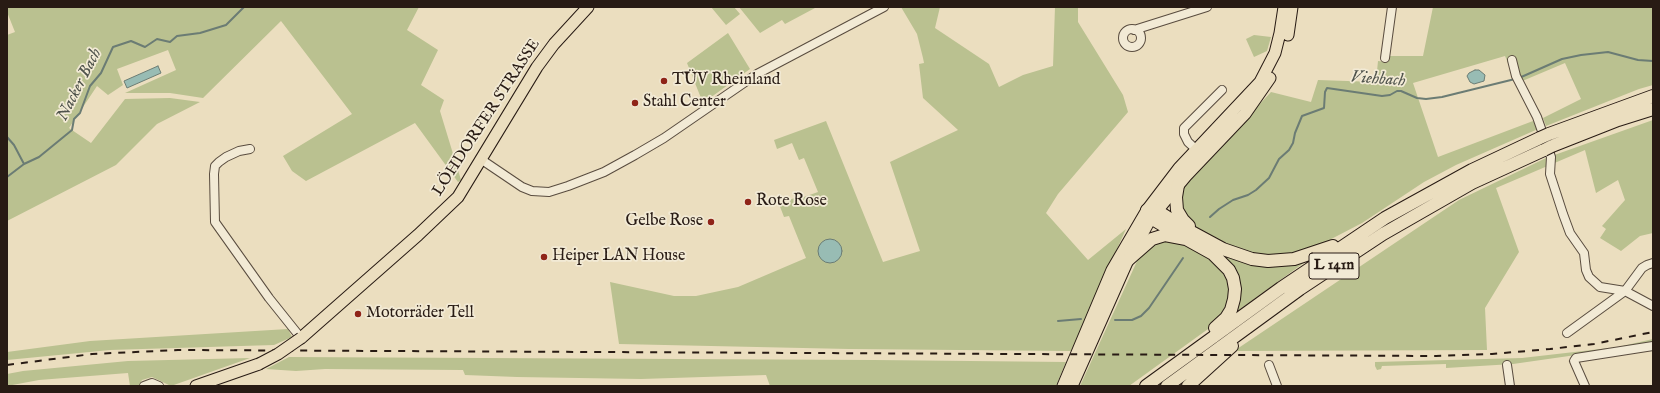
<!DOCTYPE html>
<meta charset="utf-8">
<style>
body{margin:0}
#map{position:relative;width:1660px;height:393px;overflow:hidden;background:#ebdebf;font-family:"IM FELL English",serif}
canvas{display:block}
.frame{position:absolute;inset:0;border:8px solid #281b14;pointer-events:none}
</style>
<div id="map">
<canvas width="1660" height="393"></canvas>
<div class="frame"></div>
</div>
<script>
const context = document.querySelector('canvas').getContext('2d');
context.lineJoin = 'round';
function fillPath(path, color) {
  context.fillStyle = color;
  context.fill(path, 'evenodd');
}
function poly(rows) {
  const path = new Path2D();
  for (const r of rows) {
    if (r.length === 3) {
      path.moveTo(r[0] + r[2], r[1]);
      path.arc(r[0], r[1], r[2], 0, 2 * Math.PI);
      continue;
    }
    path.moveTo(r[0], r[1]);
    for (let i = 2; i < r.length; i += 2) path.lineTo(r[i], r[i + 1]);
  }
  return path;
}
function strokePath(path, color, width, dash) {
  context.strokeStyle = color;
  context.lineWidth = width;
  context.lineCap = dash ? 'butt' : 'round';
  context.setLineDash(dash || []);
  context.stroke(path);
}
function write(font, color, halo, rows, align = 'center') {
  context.font = font + ' "IM FELL English",serif';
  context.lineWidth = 3.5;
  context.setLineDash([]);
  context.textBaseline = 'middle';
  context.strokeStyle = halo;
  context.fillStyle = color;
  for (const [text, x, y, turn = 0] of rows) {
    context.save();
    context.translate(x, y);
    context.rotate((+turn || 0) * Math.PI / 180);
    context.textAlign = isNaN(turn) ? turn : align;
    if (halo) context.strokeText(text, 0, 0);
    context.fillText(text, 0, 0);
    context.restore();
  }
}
const green = poly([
 [7,7,419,7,407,30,438,50,421,85,444,100,440,111,461,180,458,182,415,123,306,181,292,171,283,156,352,114,281,21,203,98,170,93,125,93,176,70,168,50,117,69,123,85,108,95,97,86,69,128,91,143,125,99,170,98,200,102,157,124,116,165,7,221,7,35,15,32,7,12],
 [711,7,734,7,740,14,726,25],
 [739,7,814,7,815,8,785,24,782,20,760,33],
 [901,7,940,7,935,28,989,64,999,87,1023,75,1053,66,1055,7,1078,7,1078,22,1123,95,1128,112,1058,194,1046,213,1088,260,1126,229,1071,351,849,349,619,344,610,282,674,296,696,296,738,287,806,258,789,216,784,217,779,204,797,197,798,199,818,192,804,158,799,160,792,143,777,149,774,140,826,121,883,262,920,251,890,162,958,130,923,98,919,64,924,63,923,58,917,34],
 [1433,7,1653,7,1653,85,1639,89,1546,126,1543,118,1581,99,1565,63,1520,82,1511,70,1505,56,1413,83,1438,157,1533,121,1538,129,1456,165,1424,182,1362,223,1314,248,1293,254,1270,256,1247,253,1230,247,1194,227,1181,211,1184,185,1271,92,1311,102,1318,80,1376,82,1378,61,1387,62,1388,56,1423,56],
 [728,33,750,69,703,103,687,63],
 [1254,35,1271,37,1267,51,1254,57,1246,39],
 [1653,120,1653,233,1640,236,1621,251,1600,238,1606,229,1602,226,1625,200,1618,180,1596,193,1585,150,1496,188,1519,252,1485,308,1487,350,1234,351,1459,200,1546,158],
 [1165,220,1241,260,1312,257,1232,315,1237,282],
 [1174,238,1213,260,1223,271,1228,282,1229,295,1225,308,1220,317,1215,324,1129,386,1080,386,1138,259,1149,244],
 [288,329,292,337,274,345,110,350,7,360,7,352,90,341],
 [1653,339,1653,344,1513,364,1446,368,1446,364,1382,366,1381,369,1377,370,1375,366,1375,362,1522,358,1618,347],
 [289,357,874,360,1066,362,1056,386,770,386,766,375,641,379,517,377,465,375,463,370,325,369,296,371,266,369],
 [250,358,171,386,152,377,142,380,139,386,130,386,128,373,39,380,7,386,7,374,23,371,128,361]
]);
const water = poly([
 [158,66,161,73,127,88,124,81,158,66],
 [1475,70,1479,70,1485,75,1484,81,1474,84,1470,82,1467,76,1469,73,1475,70],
 [830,251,12]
]);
const stream = poly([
 [1519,78,1562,59,1581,55,1608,52,1638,60,1653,61],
 [7,137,14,145,24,164],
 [7,177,24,164,39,157,72,130,74,119,80,113,90,86,101,73,113,47,131,41,145,47,157,39,170,42,177,36,200,33,226,25,244,7],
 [1210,217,1219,209,1233,200,1248,195,1256,190,1269,178,1279,159,1289,150,1293,143,1295,133,1302,116,1324,108,1325,92,1327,88,1382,96,1390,95,1397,91,1401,91,1417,98,1426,99,1442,97,1515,79],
 [1115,320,1132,320,1141,316,1149,308,1183,258],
 [1058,321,1081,319]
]);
const minor = poly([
 [1132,38,9],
 [1134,30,1207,7],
 [1385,58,1392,7],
 [1512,60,1516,76,1537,117,1551,157,1550,174,1563,214,1570,233,1584,253,1586,270,1589,277,1600,287,1625,291,1653,306],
 [250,149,239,151,226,157,219,162,215,166,214,174,215,222,269,298,301,338],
 [1200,153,1188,142,1184,134,1184,128,1222,90],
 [482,160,522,187,532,191,549,192,568,186,604,172,635,155,664,138,757,74,884,7],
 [1567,333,1625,291,1642,268,1647,265,1653,263],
 [1269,365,1277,386],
 [1507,365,1510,386],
 [144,386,152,383,159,386],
 [1585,386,1574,361,1576,358,1653,346]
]);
const major = poly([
 [1288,35,1292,7],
 [301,338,418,235,458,197,537,67,554,44,588,7],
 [196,386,259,364],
 [1063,386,1112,270,1147,210,1179,168,1260,82,1275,53,1280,33,1284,7],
 [1072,386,1128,260,1151,218,1186,176,1245,114,1270,78]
]);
const highway = poly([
 [1549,134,1653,96],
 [1552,146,1618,120,1653,109],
 [1178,185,1176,197,1177,210,1183,220,1189,226],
 [1186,239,1151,218,1147,210,1156,210,1186,229,1223,249,1252,259,1268,261,1294,259,1333,246],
 [1128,260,1152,239,1165,235,1186,239,1213,254,1229,270,1233,278,1235,289,1234,299,1231,310,1226,318,1215,328],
 [1146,386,1281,288,1385,218,1472,170,1540,138],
 [1167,386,1300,289,1383,234,1472,183,1544,150],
 [1188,386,1232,346]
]);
const rail = poly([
 [7,365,92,354,178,350,1436,356,1492,354,1550,349,1594,344,1653,332]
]);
const majorBridge = poly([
 [259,364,278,354,301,338]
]);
const highwayBridge = poly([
 [1540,138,1549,134],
 [1544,150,1552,146]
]);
const markers = [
 [664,81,4,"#8f2418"],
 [635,103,4,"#8f2418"],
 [748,202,4,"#8f2418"],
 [711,222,4,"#8f2418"],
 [544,257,4,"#8f2418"],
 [358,314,4,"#8f2418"]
];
const shields = [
 [1334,266,50]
];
const shieldNames = [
 ["L 141n",1334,266]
];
const poiNames = [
 ["TÜV Rheinland",672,81],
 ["Stahl Center",643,103],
 ["Rote Rose",756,202],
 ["Gelbe Rose",703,222,"right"],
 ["Heiper LAN House",552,257],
 ["Motorräder Tell",366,314]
];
const streetNames = [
 ["LÖHDORFER STRASSE",487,118,-57]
];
const waterNames = [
 ["Viehbach",1378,80,4],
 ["Nacker Bach",80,85,-63]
];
fillPath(green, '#bac190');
fillPath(water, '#98bcb4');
strokePath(water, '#6b7c74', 1);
strokePath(stream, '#6b7c74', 2);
strokePath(minor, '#594c3f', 10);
strokePath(major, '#281b14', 13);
strokePath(highway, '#281b14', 14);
strokePath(minor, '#f2ead5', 8);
strokePath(major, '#ebdebf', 11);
strokePath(highway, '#ebdebf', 12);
strokePath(rail, '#281b14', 2, [7, 7]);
strokePath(majorBridge, '#281b14', 13, []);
strokePath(highwayBridge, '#281b14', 14, []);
strokePath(majorBridge, '#ebdebf', 11);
strokePath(highwayBridge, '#ebdebf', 12);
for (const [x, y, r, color] of markers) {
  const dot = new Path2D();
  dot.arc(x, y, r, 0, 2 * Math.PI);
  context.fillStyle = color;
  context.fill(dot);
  strokePath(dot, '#f2ead5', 1.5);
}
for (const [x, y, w] of shields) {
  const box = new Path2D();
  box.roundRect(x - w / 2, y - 13, w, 26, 3);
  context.fillStyle = '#f2ead5';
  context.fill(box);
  strokePath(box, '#281b14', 1);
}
write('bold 15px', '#281b14', null, shieldNames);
write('16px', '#281b14', '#f2ead5', poiNames, 'left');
write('16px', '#281b14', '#f2ead5', streetNames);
write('italic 17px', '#4f534c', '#f2ead5', waterNames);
</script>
